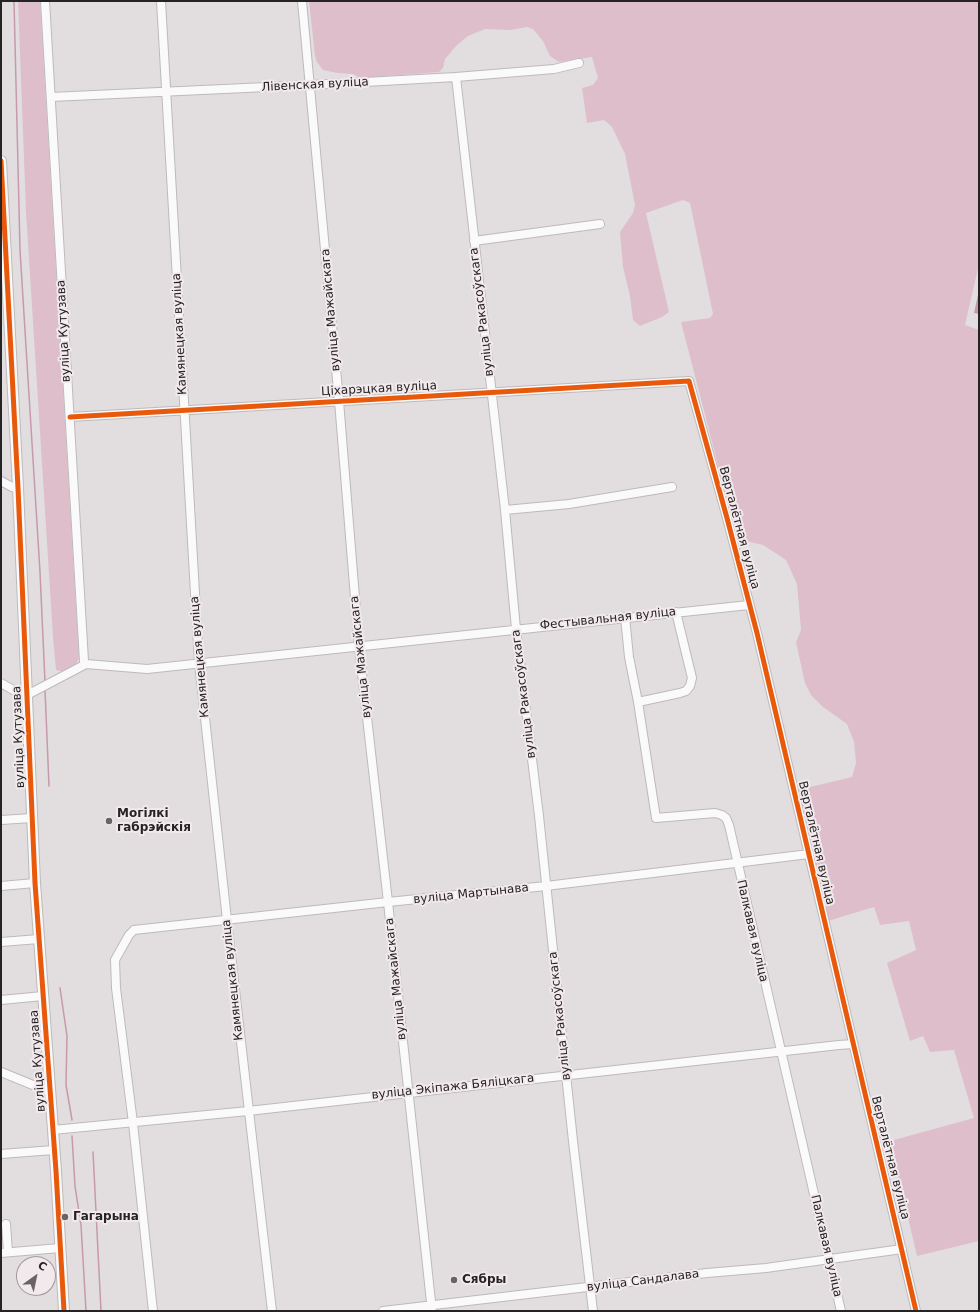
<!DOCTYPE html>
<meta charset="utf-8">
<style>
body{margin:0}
#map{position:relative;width:980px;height:1312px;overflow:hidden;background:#e2dee0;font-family:"DejaVu Sans",sans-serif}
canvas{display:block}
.frame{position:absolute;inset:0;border:2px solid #262324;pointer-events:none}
.north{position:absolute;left:16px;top:1256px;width:40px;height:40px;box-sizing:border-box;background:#f2e9ec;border:1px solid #a09a9c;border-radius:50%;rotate:33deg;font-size:11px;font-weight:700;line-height:16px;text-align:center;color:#262324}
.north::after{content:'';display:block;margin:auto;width:14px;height:18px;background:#686466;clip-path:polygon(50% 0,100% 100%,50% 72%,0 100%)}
</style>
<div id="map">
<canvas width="980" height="1312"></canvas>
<div class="frame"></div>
<div class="north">С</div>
</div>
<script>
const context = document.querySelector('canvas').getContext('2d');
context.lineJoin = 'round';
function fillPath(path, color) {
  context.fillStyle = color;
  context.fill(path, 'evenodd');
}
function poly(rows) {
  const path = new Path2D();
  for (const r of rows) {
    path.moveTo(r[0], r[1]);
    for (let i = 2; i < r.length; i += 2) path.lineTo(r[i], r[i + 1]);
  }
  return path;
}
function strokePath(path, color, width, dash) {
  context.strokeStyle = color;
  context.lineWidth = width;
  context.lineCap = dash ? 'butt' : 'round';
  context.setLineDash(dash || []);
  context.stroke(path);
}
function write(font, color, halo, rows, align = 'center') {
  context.font = font + ' "DejaVu Sans",sans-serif';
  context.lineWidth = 4;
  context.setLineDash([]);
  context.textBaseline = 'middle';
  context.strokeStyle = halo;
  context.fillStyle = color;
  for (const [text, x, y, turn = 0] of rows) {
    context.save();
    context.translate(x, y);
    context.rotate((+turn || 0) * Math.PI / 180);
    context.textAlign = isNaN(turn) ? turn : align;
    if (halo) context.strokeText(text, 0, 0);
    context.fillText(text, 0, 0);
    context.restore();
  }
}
const green = poly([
 [18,1,40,1,79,658,75,667,64,672,56,670,53,637,26,212],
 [309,1,979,1,979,264,965,325,979,330,979,1241,917,1256,890,1141,974,1118,954,1050,930,1052,923,1036,910,1041,887,963,916,950,909,921,880,925,874,907,828,921,798,790,852,777,856,763,854,742,847,724,823,707,811,695,805,683,796,642,801,630,797,584,786,560,763,545,746,541,738,533,733,523,681,322,710,318,713,314,690,203,683,200,646,213,669,312,662,317,640,326,633,320,630,296,623,267,620,232,633,213,635,205,625,154,612,127,604,120,587,123,582,88,593,85,598,78,592,57,559,62,550,56,543,41,533,29,527,27,511,30,485,29,468,36,456,46,445,59,443,68,439,72,361,78,353,74,337,73,323,70,317,62,315,56]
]);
const water = poly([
 [979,290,979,314,974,313]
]);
const stream = poly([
 [14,1,20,250,40,572,45,682],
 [45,690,49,786],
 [60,988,67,1036,66,1085,72,1120],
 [72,1136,75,1186,81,1225,86,1311],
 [93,1152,101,1311]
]);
const minor = poly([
 [45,1,84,661,86,664,147,669,749,605],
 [161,1,199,663,227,920,272,1311],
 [302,1,339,401,359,647,388,902,432,1311],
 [456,77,505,510,516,629,539,816,573,1141,593,1311],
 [51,97,310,85,456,77,554,69,579,63],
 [474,241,600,224],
 [70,417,689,381,727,518,757,633,916,1311],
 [1,481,12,487,18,488],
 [505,510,569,504,672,487],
 [625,617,629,657,638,702,656,818,715,813,722,815,726,818,729,825,841,1311],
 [1,683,15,691,27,695,86,664],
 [638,702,680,693,686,691,690,686,692,678,676,612],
 [1,820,32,818],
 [1,886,35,883],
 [1,942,39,939],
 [1,1000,43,996],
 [1,1072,50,1092],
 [53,1130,248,1111,839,1045,853,1044],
 [1,1154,54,1150],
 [6,1224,8,1252],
 [1,1253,60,1248],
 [153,1311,133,1123,116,988,115,960,129,935,134,930,388,902,546,886,809,854],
 [383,1311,707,1273,766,1268,902,1249]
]);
const major = poly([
 [1,161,18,488,35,883,56,1171,64,1311]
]);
const cycleway = poly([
 [1,161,18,488,35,883,56,1171,64,1311],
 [70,417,689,381,727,518,757,633,916,1311]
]);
const markers = [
 [109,821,4,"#686466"],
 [65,1217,4,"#686466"],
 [454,1280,4,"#686466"]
];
const streetNames = [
 ["Лівенская вуліца",315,85,-3],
 ["вуліца Мажайскага",331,310,-95],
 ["вуліца Ракасоўскага",482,312,-97],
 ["вуліца Кутузава",64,331,-93],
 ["Камянецкая вуліца",180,334,-93],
 ["Ціхарэцкая вуліца",379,389,-3],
 ["Верталётная вуліца",739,528,75],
 ["Фестывальная вуліца",608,619,-6],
 ["Камянецкая вуліца",200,657,-95],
 ["вуліца Мажайскага",361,657,-96],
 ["вуліца Ракасоўскага",524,694,-97],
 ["вуліца Кутузава",19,737,-92],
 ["Верталётная вуліца",816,843,77],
 ["вуліца Мартынава",471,894,-6],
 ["Палкавая вуліца",752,931,77],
 ["вуліца Мажайскага",396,979,-96],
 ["Камянецкая вуліца",233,980,-96],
 ["вуліца Ракасоўскага",560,1016,-96],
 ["вуліца Кутузава",38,1061,-94],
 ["вуліца Экіпажа Бяліцкага",453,1087,-6],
 ["Верталётная вуліца",890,1158,76],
 ["Палкавая вуліца",826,1246,77],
 ["вуліца Сандалава",643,1281,-7]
];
const poiNames = [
 ["Могілкі",117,814],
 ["габрэйскія",117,828],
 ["Гагарына",73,1217],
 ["Сябры",462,1280]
];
fillPath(green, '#dfbecc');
fillPath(water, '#c798ae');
strokePath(stream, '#c798ae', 1.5);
strokePath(minor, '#bdbabb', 10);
strokePath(major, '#bdbabb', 12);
strokePath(minor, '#fbfafa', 8);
strokePath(major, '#fbfafa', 10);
strokePath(cycleway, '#e8590c', 5);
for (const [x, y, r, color] of markers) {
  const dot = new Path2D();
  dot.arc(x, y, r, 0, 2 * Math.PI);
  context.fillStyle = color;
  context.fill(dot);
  strokePath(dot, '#f2e9ec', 1.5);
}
write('12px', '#262324', '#f2e9ec', streetNames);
write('bold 12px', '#262324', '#f2e9ec', poiNames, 'left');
</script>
